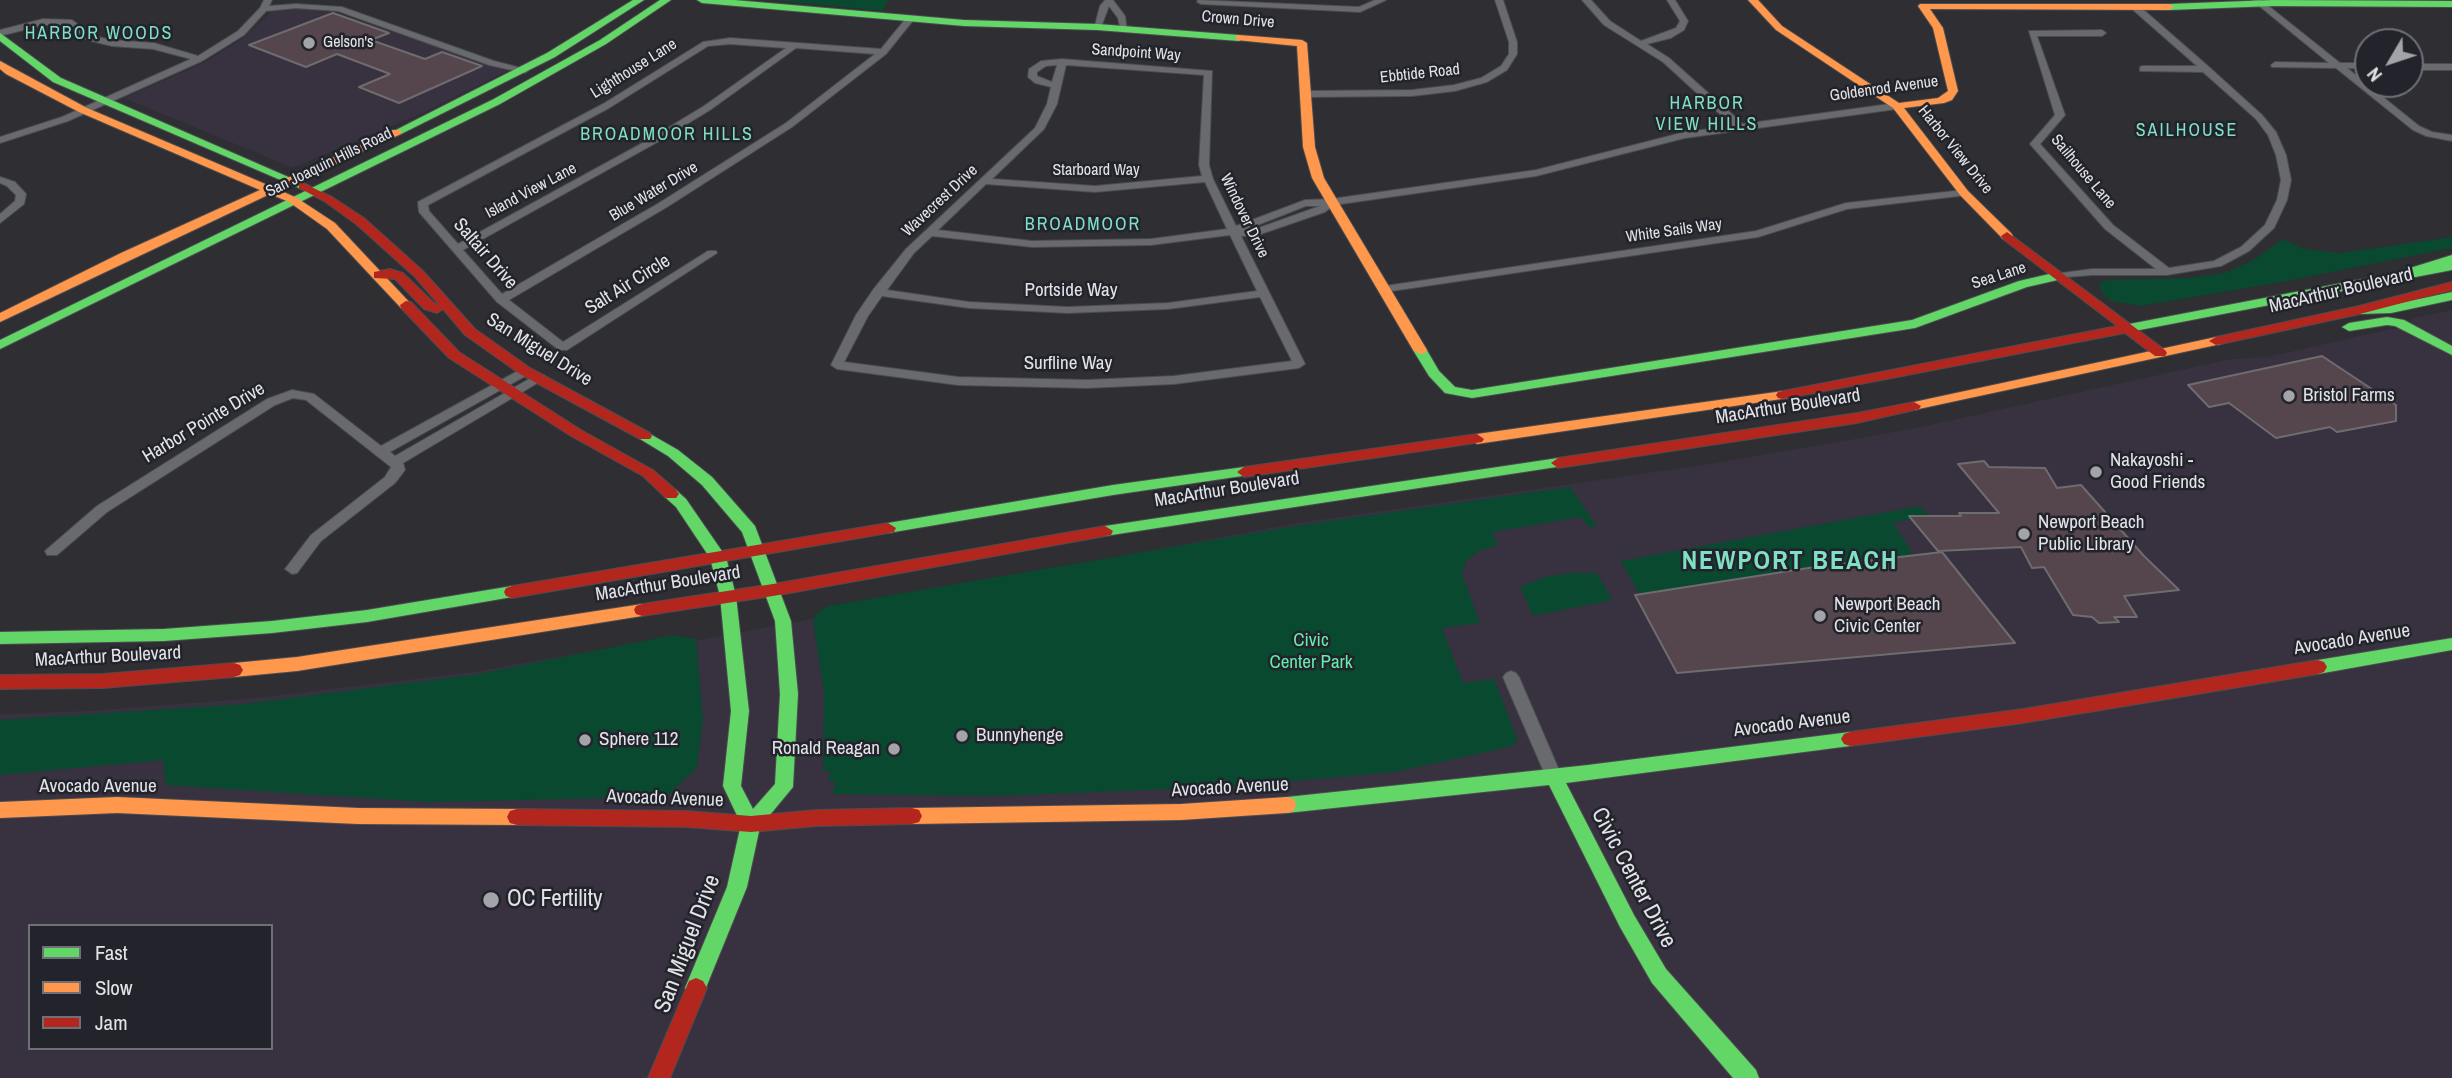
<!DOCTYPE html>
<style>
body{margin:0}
#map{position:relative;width:2452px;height:1078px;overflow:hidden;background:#2e2e33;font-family:"Archivo Narrow",sans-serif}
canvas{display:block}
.legend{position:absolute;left:28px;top:924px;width:245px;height:126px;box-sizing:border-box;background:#23232b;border:2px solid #6f7077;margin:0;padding:9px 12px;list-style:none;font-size:21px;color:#e2e3e8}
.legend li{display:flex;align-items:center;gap:14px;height:35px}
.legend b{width:35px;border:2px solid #6f7077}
.north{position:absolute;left:2354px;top:28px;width:70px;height:70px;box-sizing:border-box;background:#23232b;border:2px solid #6f7077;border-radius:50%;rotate:231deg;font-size:19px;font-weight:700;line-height:28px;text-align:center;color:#e2e3e8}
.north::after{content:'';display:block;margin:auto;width:24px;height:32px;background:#a3a4a9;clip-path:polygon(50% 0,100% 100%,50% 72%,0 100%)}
</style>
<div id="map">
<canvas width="2452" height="1078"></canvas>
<ul class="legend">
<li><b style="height:9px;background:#63d668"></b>Fast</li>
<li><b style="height:9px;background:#ff974d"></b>Slow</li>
<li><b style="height:9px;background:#b3261e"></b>Jam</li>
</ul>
<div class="north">N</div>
</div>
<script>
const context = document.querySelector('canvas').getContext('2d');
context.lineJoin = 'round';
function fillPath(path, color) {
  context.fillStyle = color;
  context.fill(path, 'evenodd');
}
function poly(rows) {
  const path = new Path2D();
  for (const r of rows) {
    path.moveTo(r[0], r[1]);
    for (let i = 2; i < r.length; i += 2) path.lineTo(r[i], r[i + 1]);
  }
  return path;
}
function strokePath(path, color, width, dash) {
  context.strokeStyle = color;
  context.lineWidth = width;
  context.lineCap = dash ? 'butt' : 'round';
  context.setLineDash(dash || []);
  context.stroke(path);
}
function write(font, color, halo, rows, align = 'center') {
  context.font = font + ' "Archivo Narrow",sans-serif';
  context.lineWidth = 5;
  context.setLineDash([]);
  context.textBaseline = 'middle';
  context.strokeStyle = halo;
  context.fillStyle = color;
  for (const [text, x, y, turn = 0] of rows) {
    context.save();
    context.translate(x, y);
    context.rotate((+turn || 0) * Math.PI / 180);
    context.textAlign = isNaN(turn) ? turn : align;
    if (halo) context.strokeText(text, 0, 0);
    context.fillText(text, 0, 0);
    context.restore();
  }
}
const commercial = poly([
 [292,8,334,12,509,70,429,110,293,168,124,98,203,63,243,38,272,11],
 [2452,310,2452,1078,0,1078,0,714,89,711,255,698,474,672,677,636,694,641,822,617,830,610,1298,523,1710,464,1911,429,2231,359,2267,357,2391,329,2406,329,2412,318],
 [30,926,271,926,271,1048,30,1048]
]);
const green = poly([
 [774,0,888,0,883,11],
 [2452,237,2452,248,2276,283,2140,306,2111,301,2102,293,2099,284,2106,280,2191,278,2225,273,2252,261,2283,239,2304,249,2341,253],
 [1570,487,1597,526,1589,527,1581,517,1492,532,1498,545,1478,551,1466,561,1462,574,1480,623,1442,628,1463,683,1494,679,1518,741,1509,747,1395,772,1223,787,994,796,832,794,836,782,828,781,831,772,823,771,824,693,813,620,818,612,828,606,1301,525],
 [1920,506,1928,515,1893,523,1913,554,1640,595,1621,561],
 [1570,573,1597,573,1612,600,1533,616,1520,587,1545,577],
 [674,635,696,639,703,719,697,768,668,795,660,797,429,802,166,785,163,760,0,775,0,720,244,704,376,687,473,675]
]);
const building = poly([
 [333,13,389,33,371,40,425,59,442,52,482,66,399,103,359,87,390,74,337,54,306,67,249,45,333,13],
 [2322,356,2396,405,2396,421,2337,432,2330,427,2276,438,2229,403,2209,407,2188,385,2322,356],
 [1984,461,1989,467,2045,468,2057,488,2081,485,2144,556,2179,590,2124,596,2137,617,2114,617,2119,622,2099,623,2092,617,2073,615,2044,567,2032,568,2021,547,1938,551,1909,516,1961,516,1959,513,1999,513,1958,464,1984,461],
 [1942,552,2015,643,1677,673,1635,595,1815,567,1942,552]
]);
const street = poly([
 [264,0,272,0,269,6,296,4,342,7,494,61,529,70,525,73,489,65,338,11,296,8,266,11,244,35,202,61,68,121,0,143,0,137,62,117,191,59,153,49,112,46,87,40,70,25,43,25,0,36,0,30,43,19,72,20,93,36,112,40,154,43,198,56,238,31,260,8,264,0],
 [1105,0,1113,0,1125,16,1127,31,1121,31,1118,18,1109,6,1101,27,1094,29,1100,6,1105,0],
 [1198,0,1359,7,1375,0,1386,0,1360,12,1201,4,1197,2,1198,0],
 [1495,0,1503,0,1517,42,1517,54,1507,70,1487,82,1455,91,1412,96,1305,97,1300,94,1305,91,1412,90,1454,85,1481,78,1501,66,1509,54,1509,42,1495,0],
 [1582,0,1591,0,1610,21,1641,41,1676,28,1680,21,1667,0,1675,0,1688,21,1684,30,1671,38,1647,44,1669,58,1743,124,1897,103,1902,106,1897,109,1685,138,1536,176,1334,205,1325,212,1255,236,1241,236,1305,364,1299,368,1174,384,1087,388,958,385,837,369,831,365,856,315,873,290,906,249,1035,128,1047,104,1051,87,1035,83,1028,77,1029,69,1041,61,1062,59,1212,71,1209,165,1213,179,1236,226,1305,200,1331,199,1536,170,1685,132,1733,126,1663,62,1604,25,1582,0],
 [1057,65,1052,82,1037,76,1037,72,1046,66,1057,65],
 [1066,65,1204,75,1199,165,1202,176,1095,186,992,179,1044,129,1057,104,1066,65],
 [1205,182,1227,229,1151,239,1032,241,938,230,986,184,1095,192,1205,182],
 [1306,206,1320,206,1250,231,1245,230,1306,206],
 [1230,235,1257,291,1168,303,1068,307,969,302,887,290,914,253,932,236,1032,247,1151,245,1230,235],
 [882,296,969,308,1068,313,1168,309,1260,297,1292,361,1174,376,1087,380,958,377,844,362,868,316,882,296],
 [2252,0,2261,0,2340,63,2368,63,2368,69,2347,68,2419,126,2432,132,2452,135,2452,141,2426,136,2413,130,2336,68,2272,67,2271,65,2275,62,2329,63,2252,0],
 [2132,5,2138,5,2209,67,2262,115,2276,132,2286,155,2291,180,2287,200,2274,228,2249,251,2221,266,2167,275,2092,275,2054,278,2054,274,2092,269,2156,269,2105,229,2030,144,2055,115,2029,31,2102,30,2106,33,2102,36,2037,36,2065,115,2040,144,2113,225,2169,268,2214,261,2241,247,2265,225,2277,200,2281,180,2276,155,2268,135,2256,119,2203,72,2140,71,2140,67,2143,66,2197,66,2132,9,2132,5],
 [908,16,915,18,886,54,792,127,667,207,509,300,563,342,708,251,716,251,717,253,567,350,559,350,497,302,419,212,418,202,603,104,703,42,730,38,881,49,908,16],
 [730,44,786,48,704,106,648,140,458,244,429,211,428,205,609,108,708,46,730,44],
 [796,48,875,54,786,123,659,203,502,294,463,250,654,144,710,110,796,48],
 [2410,64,2452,64,2452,70,2410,70,2410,64],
 [0,177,15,182,26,194,24,204,0,223,0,214,15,201,16,195,7,186,0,183,0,177],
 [1964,190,1969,193,1968,195,1847,209,1758,237,1385,292,1379,289,1385,286,1756,231,1846,203,1964,190],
 [525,367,529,368,531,371,529,374,390,452,395,456,536,375,544,375,546,378,403,463,405,470,395,483,321,541,297,573,292,574,285,569,311,535,385,477,391,467,306,400,293,398,275,405,107,512,57,555,47,555,45,551,97,506,267,399,292,390,314,394,381,446,525,367],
 [1511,671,1516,673,1519,677,1562,777,1560,782,1554,784,1548,782,1546,777,1503,677,1506,673,1511,671]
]);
const fast = poly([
 [633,0,644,0,555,57,401,134,392,132,547,53,633,0],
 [660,0,671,0,606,44,500,104,0,349,0,340,492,100,600,40,660,0],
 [697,0,734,0,964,20,1097,24,1239,35,1244,38,1239,41,1097,30,964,26,702,3,697,0],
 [2273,0,2452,1,2452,7,2273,6,2169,10,2164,7,2169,4,2273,0],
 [0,33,61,78,309,186,299,188,53,82,0,41,0,33],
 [2452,255,2452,270,2124,333,2117,329,2124,325,2394,273,2452,255],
 [2058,272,2064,276,2062,279,2027,287,1915,328,1472,398,1445,393,1429,376,1413,350,1420,346,1425,347,1439,371,1455,387,1472,390,1912,320,2019,281,2058,272],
 [2452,292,2452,300,2391,313,2360,314,2354,310,2360,306,2391,305,2452,292],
 [2387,317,2404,320,2452,346,2452,355,2395,326,2387,325,2349,331,2342,327,2349,323,2387,317],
 [645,431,678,450,712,477,755,526,791,621,798,694,793,787,760,827,747,887,703,995,696,998,689,995,685,988,727,887,741,824,723,786,731,711,720,596,710,558,676,507,666,498,663,494,666,490,676,490,686,499,726,557,736,596,749,711,741,786,753,809,775,784,780,694,775,621,742,532,702,485,668,456,640,439,638,436,645,431],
 [1558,458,1563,460,1565,463,1563,466,1105,536,1097,531,1105,526,1558,458],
 [1244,467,1251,472,1249,475,1113,495,888,533,880,528,888,523,1113,485,1244,467],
 [512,586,518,588,520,592,518,596,367,622,272,633,164,641,0,644,0,632,164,629,272,621,367,610,512,586],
 [2452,638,2452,650,2318,674,2312,672,2309,667,2312,662,2318,660,2452,638],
 [1850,732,1856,734,1859,739,1856,744,1850,746,1566,783,1634,915,1666,969,1756,1070,1759,1078,1733,1078,1652,983,1620,927,1549,785,1287,813,1280,811,1278,805,1280,799,1287,797,1588,765,1850,732]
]);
const slow = poly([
 [1748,0,1758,0,1782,26,1899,103,1938,98,1948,91,1933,28,1918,6,1920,4,2169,4,2174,7,2169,10,1930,9,1943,28,1958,91,1952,100,1944,103,1904,108,1968,191,2011,233,2013,236,2007,240,2003,239,1960,195,1893,108,1776,30,1748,0],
 [1239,35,1302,40,1307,43,1315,147,1324,178,1427,350,1425,353,1420,354,1413,350,1312,178,1303,147,1297,46,1236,40,1236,36,1239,35],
 [0,61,87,108,270,186,393,130,401,130,401,134,279,190,297,198,335,223,412,305,406,309,401,308,327,229,289,202,270,194,0,322,0,313,121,253,260,190,79,112,6,74,0,69,0,61],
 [2216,337,2223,341,2221,344,1914,410,1907,406,1914,402,2216,337],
 [1783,391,1788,392,1790,395,1788,398,1477,444,1470,439,1477,434,1783,391],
 [642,604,648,606,650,610,648,614,642,616,297,671,234,677,228,675,225,670,228,665,234,663,297,657,642,604],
 [117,797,358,808,517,809,524,811,527,817,524,823,517,825,358,824,117,813,0,818,0,802,117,797],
 [1287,797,1294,799,1296,805,1294,811,1287,813,1181,820,912,824,905,822,902,816,905,810,912,808,1181,804,1287,797]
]);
const jam = poly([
 [303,183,332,197,364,218,423,271,475,329,530,368,650,433,652,436,650,439,640,439,520,374,465,335,443,309,437,313,424,309,395,279,374,278,374,272,390,269,403,273,434,303,440,306,415,277,356,224,324,201,299,188,299,184,303,183],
 [2007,232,2165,350,2167,353,2165,356,2155,356,2125,333,1783,399,1778,398,1776,395,1778,392,1783,391,2117,326,2003,239,2001,236,2007,232],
 [2452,282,2452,290,2360,314,2216,345,2209,341,2216,337,2359,306,2452,282],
 [406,301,411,302,459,352,581,430,653,470,676,490,679,494,676,498,666,498,643,476,571,436,449,358,401,308,400,305,406,301],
 [1914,402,1921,406,1919,409,1857,423,1558,468,1551,463,1558,458,1857,413,1914,402],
 [1477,434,1484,439,1482,442,1244,477,1237,472,1244,467,1477,434],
 [888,523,896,528,894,532,512,598,506,596,504,592,506,588,512,586,888,523],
 [1105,526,1113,531,1111,535,773,596,642,616,636,614,634,610,636,606,642,604,773,584,1105,526],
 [2318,660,2324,662,2327,667,2324,672,2318,674,2023,723,1850,746,1844,744,1841,739,1844,734,1850,732,2023,709,2318,660],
 [234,663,240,665,243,670,240,675,234,677,103,688,0,689,0,675,103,674,234,663],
 [912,808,919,810,922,816,919,822,912,824,816,826,751,832,687,827,517,825,510,823,507,817,510,811,517,809,687,811,751,816,816,810,912,808],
 [696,978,703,981,707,988,670,1078,648,1078,689,981,696,978]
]);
const markers = [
 [309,43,7,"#a3a4a9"],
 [2289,396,7,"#a3a4a9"],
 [2096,472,7,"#a3a4a9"],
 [2024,534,7,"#a3a4a9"],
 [1820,616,7,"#a3a4a9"],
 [962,736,7,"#a3a4a9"],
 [585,740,7,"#a3a4a9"],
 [894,749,7,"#a3a4a9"],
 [491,900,9,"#a3a4a9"]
];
const farStreetnames = [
 ["Crown Drive",1238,20,5],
 ["Sandpoint Way",1136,53,4],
 ["Lighthouse Lane",634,69,-32],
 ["Ebbtide Road",1420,74,-6],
 ["Goldenrod Avenue",1884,89,-8],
 ["Harbor View Drive",1955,150,51],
 ["San Joaquin Hills Road",329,163,-26],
 ["Starboard Way",1096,171],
 ["Sailhouse Lane",2083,172,50],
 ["Island View Lane",531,191,-28],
 ["Blue Water Drive",654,192,-31],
 ["Wavecrest Drive",940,201,-43],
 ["Windover Drive",1244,216,64],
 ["White Sails Way",1674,231,-8],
 ["Sea Lane",1999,276,-18]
];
const farPoinames = [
 ["Gelson's",323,43]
];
const farNeighbourhoodnames = [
 ["HARBOR WOODS",99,34],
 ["HARBOR",1707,104],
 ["VIEW HILLS",1707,125],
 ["SAILHOUSE",2187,131],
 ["BROADMOOR HILLS",667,135],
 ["BROADMOOR",1083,225]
];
const streetNames = [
 ["Saltair Drive",485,254,49],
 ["Salt Air Circle",628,285,-32],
 ["Portside Way",1071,291],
 ["MacArthur Boulevard",2341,291,-13],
 ["San Miguel Drive",539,350,32],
 ["Surfline Way",1068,364],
 ["MacArthur Boulevard",1788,407,-9],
 ["Harbor Pointe Drive",204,423,-31],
 ["MacArthur Boulevard",1227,490,-9],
 ["MacArthur Boulevard",668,584,-9],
 ["Avocado Avenue",2352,640,-9],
 ["MacArthur Boulevard",108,657,-3],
 ["Avocado Avenue",1792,724,-7],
 ["Avocado Avenue",98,787],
 ["Avocado Avenue",1230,788,-3],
 ["Avocado Avenue",665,799,2]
];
const poiNames = [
 ["Bristol Farms",2303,396],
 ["Nakayoshi -",2110,461],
 ["Good Friends",2110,483],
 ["Newport Beach",2038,523],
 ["Public Library",2038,545],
 ["Newport Beach",1834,605],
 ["Civic Center",1834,627],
 ["Bunnyhenge",976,736],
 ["Sphere 112",599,740],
 ["Ronald Reagan",880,749,"right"]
];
const parkNames = [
 ["Civic",1311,641],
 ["Center Park",1311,663]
];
const nearStreetnames = [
 ["Civic Center Drive",1633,878,62],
 ["San Miguel Drive",688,944,-69]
];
const nearPoinames = [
 ["OC Fertility",507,900]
];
const districtNames = [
 ["NEWPORT BEACH",1790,562]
];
fillPath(commercial, '#38313f');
fillPath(green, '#084930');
fillPath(building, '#55454d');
strokePath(building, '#6e6c6f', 2);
strokePath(street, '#4b4c50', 2);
strokePath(fast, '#4b4c50', 2);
strokePath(slow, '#4b4c50', 2);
strokePath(jam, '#4b4c50', 2);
fillPath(street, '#696a6d');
fillPath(fast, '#63d668');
fillPath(slow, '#ff974d');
fillPath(jam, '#b3261e');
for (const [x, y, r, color] of markers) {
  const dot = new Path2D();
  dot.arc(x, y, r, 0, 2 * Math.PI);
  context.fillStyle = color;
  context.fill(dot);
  strokePath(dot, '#23232b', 2.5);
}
write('16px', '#e2e3e8', '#23232b', farStreetnames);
write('16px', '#e2e3e8', '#23232b', farPoinames, 'left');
context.letterSpacing = '2px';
write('18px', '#7fe0c6', '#23232b', farNeighbourhoodnames);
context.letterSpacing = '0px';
write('19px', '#e2e3e8', '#23232b', streetNames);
write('19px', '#e2e3e8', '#23232b', poiNames, 'left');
write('19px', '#62eeab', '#23232b', parkNames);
write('23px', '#e2e3e8', '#23232b', nearStreetnames);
write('23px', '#e2e3e8', '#23232b', nearPoinames, 'left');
context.letterSpacing = '2px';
write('bold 26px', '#7fe0c6', '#23232b', districtNames);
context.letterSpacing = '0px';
</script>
